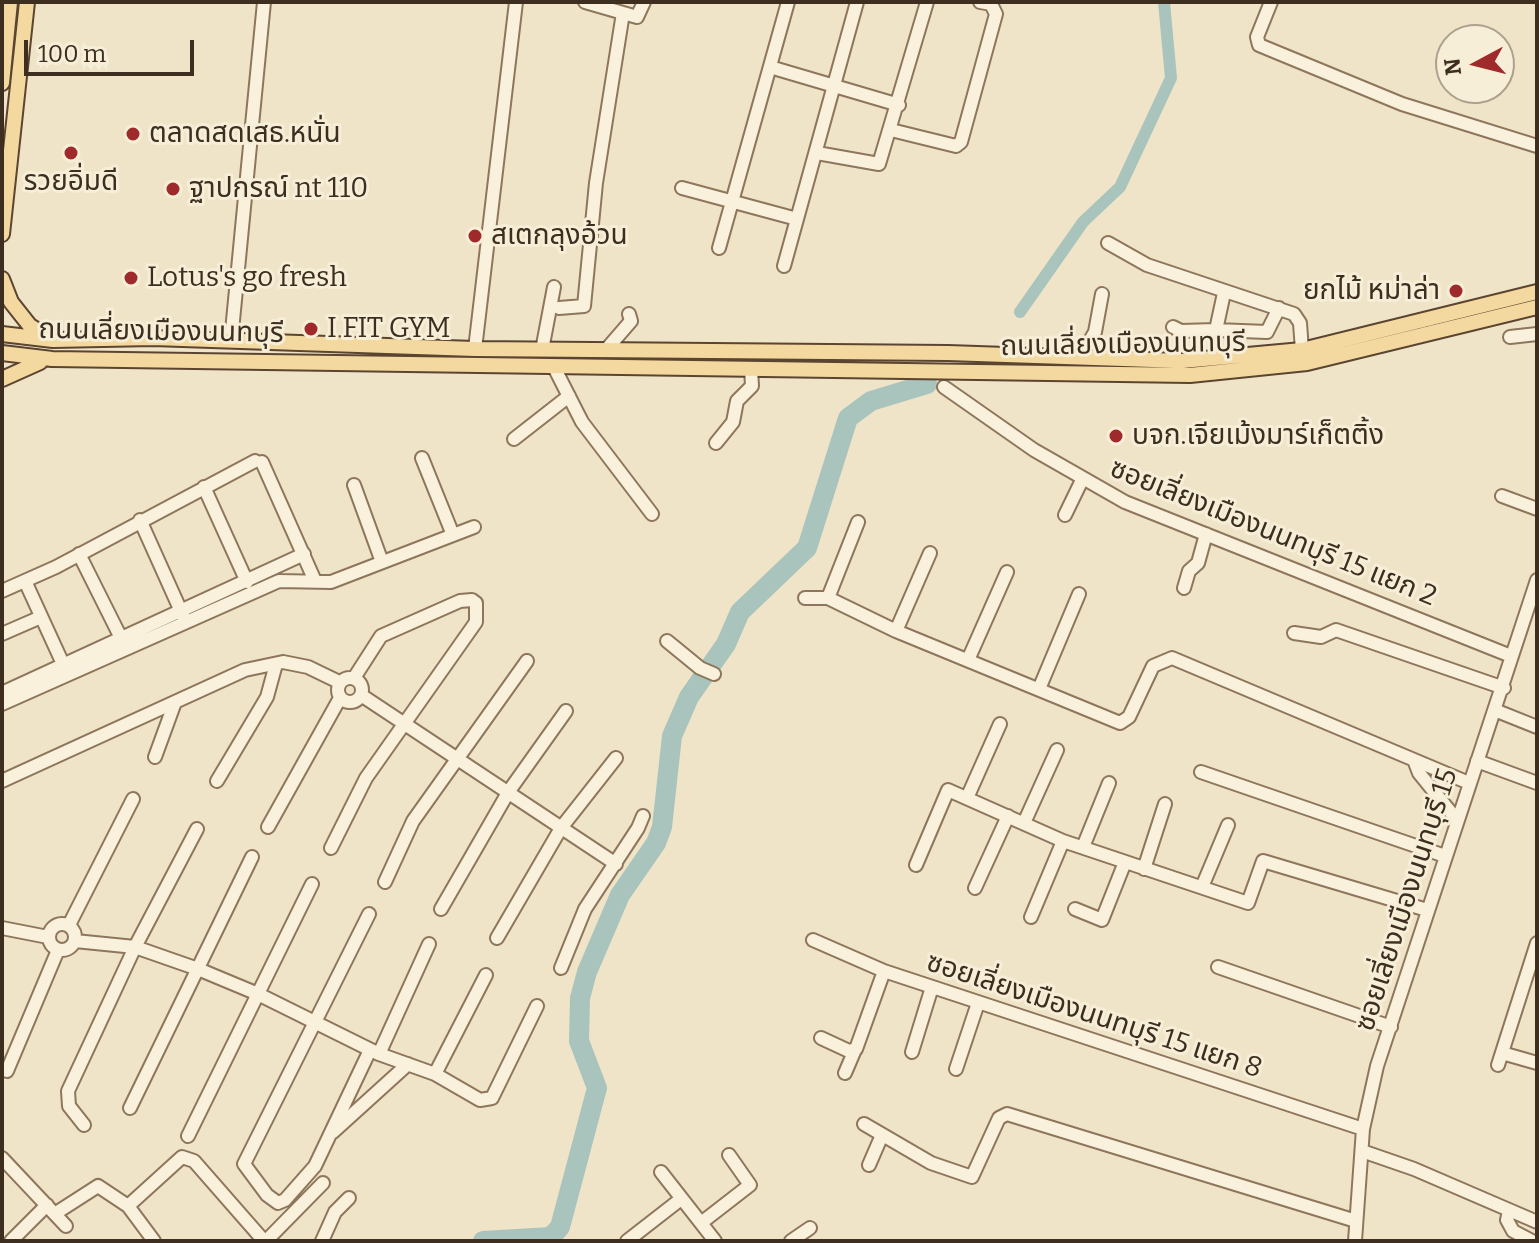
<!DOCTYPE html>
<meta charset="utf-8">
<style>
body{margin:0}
#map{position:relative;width:1539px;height:1243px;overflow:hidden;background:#f0e4c8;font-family:Bitter,serif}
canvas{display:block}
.frame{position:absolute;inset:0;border:4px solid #3d2e20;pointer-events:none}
.north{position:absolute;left:1435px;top:24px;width:80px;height:80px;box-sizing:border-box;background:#f7eed8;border:2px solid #ada18e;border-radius:50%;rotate:263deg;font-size:22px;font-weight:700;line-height:32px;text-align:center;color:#3d2e20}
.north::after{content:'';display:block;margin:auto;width:28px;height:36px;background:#9e2a2b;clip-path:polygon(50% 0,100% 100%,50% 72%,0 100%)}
.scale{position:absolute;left:24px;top:40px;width:170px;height:36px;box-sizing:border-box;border:4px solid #3d2e20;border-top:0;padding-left:10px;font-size:24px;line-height:28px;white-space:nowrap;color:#3d2e20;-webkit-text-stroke:6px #f7eed8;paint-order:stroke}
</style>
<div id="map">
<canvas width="1539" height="1243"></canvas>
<div class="frame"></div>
<div class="north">N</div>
<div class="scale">100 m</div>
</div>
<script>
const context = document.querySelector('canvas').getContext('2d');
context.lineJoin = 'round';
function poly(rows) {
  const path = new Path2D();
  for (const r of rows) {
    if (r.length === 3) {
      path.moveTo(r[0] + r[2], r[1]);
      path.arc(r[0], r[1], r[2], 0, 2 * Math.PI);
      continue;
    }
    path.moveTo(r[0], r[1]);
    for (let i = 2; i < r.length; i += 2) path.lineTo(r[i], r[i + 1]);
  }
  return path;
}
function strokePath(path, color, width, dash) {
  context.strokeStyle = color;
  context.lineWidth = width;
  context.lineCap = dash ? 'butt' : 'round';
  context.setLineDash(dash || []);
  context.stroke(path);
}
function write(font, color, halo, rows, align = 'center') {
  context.font = font + ' Bitter,"Noto Sans Thai",serif';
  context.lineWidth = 6;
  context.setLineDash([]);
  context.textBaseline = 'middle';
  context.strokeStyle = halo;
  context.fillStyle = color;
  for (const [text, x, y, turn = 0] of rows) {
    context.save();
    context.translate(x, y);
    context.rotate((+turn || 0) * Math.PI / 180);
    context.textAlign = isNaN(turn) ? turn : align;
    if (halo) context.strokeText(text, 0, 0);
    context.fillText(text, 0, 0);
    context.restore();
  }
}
const canal = poly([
 [1020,312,1083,222,1120,187,1171,78,1164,2]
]);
const river = poly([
 [483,1241,551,1237,560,1227,597,1088,579,1041,580,998,587,972,620,895,656,843,662,827,672,736,689,697,726,644,740,612,807,548,848,418,871,401,927,384]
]);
const minor = poly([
 [585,2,637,17,644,2],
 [1271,2,1257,37,1259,45,1402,104,1537,146],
 [770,67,899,105],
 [891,130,956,146,961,142,996,14,991,4,980,2],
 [817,153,879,164,927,2],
 [682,188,797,219],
 [1108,243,1147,265,1294,314,1300,323,1302,350],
 [719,248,788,2],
 [784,266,857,2],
 [559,308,584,306,596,183,623,13],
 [1173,327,1181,331,1216,330,1224,293],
 [1216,330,1267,332,1279,308],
 [1510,337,1537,334],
 [231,341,264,2],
 [475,349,516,2],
 [542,350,554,287],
 [605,351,631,321,629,314],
 [1080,358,1095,332,1102,294],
 [554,367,582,422,652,514],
 [944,387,1034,450,1125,502,1511,656],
 [514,439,569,396],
 [716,443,733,422,737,401,752,386,751,369],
 [422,458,453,535],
 [262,462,315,581],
 [354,485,382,562],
 [204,487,247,582],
 [1502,496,1537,509],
 [1065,515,1082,480],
 [140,520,184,618],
 [858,522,828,598,896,631,1120,723,1129,717,1153,666,1172,658,1469,783],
 [79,554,121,638],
 [25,581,63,664],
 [1184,588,1189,571,1198,563,1206,534],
 [2,591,56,567,255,461],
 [805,598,828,598],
 [896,631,930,553],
 [1294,633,1321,637,1336,630,1504,688],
 [2,634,41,617],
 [667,641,700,668,714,674],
 [968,660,1007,572],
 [350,690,12],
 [1039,689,1079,594],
 [2,693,304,554],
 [361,695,616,864],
 [2,704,279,581,331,582,474,527],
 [1497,711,1537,727],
 [155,757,174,705],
 [1414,760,1419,773,1457,820],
 [1477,761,1537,783],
 [1201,772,1445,856],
 [2,781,245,670,283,662,308,667,339,682],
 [217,781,267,697,276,664],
 [967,798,1000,724],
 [1024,823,1057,750],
 [268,827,340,698],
 [1083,847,1109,783],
 [331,848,366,778,476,622,476,603,472,600,460,601,381,636,354,678],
 [916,865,948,790,1063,841,1248,903,1263,861,1427,910],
 [1144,869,1165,804],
 [385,882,413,821,527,661],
 [1202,887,1228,825],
 [975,888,1008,816],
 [441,909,509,791,566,711],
 [1075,909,1102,920,1125,862],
 [369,914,244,1164,267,1195,278,1203,285,1200,315,1166,370,1050],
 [1031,917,1063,841],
 [62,937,13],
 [69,925,133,799],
 [2,928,48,937],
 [497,938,561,828,616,758],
 [813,940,884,971,1363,1129],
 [75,941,135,947,198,969,258,994,379,1054,435,1074,480,1100,492,1098,537,1006],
 [1218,967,1391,1027],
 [561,968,585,909,638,828,643,816],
 [821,1038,849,1051,856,1049,884,971],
 [912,1052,932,987],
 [1502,1053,1537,1063],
 [379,1054,429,944],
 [1498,1065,1537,943],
 [956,1069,978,1003],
 [7,1071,58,950],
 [845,1073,854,1052],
 [435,1074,486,975],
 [130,1108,252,857],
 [864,1124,931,1163,972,1177,999,1118,1007,1114,1356,1221],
 [84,1125,69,1106,68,1091,135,947,197,829],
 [333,1132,408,1064],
 [188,1136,312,884],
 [1362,1151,1414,1169,1537,1222],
 [2,1158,66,1226],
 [869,1165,882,1135],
 [661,1172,715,1241],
 [128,1206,154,1241],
 [1509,1211,1507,1220,1513,1231,1532,1241],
 [56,1213,98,1186,128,1206,182,1157,194,1161,264,1241],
 [701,1223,750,1185,729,1155],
 [11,1241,47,1205],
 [266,1241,323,1183],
 [322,1241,335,1212,349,1198],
 [627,1241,681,1199],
 [791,1241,810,1228],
 [1355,1241,1363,1129,1377,1066,1537,580]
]);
const major = poly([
 [2,83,10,2],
 [2,234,27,2],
 [2,279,11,302,30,326,51,339],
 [2,334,53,340,153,338,475,349,948,353,1182,361,1302,350,1537,292],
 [2,353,52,359,1190,375,1307,363,1537,307],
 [2,379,40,362]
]);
const markers = [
 [133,134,8,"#9e2a2b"],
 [71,153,8,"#9e2a2b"],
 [173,189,8,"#9e2a2b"],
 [475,236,8,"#9e2a2b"],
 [131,278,8,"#9e2a2b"],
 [1456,291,8,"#9e2a2b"],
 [311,329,8,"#9e2a2b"],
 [1116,436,8,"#9e2a2b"]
];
const poiNames = [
 ["ตลาดสดเสธ.หนั่น",149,134],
 ["รวยอิ่มดี",71,182,"center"],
 ["ฐาปกรณ์ nt 110",189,189],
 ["สเตกลุงอ้วน",491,236],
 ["Lotus's go fresh",147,278],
 ["ยกไม้ หม่าล่า",1440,291,"right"],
 ["I FIT GYM",327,329],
 ["บจก.เจียเม้งมาร์เก็ตติ้ง",1132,436]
];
const streetNames = [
 ["ถนนเลี่ยงเมืองนนทบุรี",161,332,1],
 ["ถนนเลี่ยงเมืองนนทบุรี",1123,345,-1],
 ["ซอยเลี่ยงเมืองนนทบุรี 15 แยก 2",1273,533,22],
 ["ซอยเลี่ยงเมืองนนทบุรี 15",1407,900,-72],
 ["ซอยเลี่ยงเมืองนนทบุรี 15 แยก 8",1094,1016,18]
];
strokePath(canal, '#a9c4bc', 12);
strokePath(river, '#a9c4bc', 20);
strokePath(minor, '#8d765c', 16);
strokePath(major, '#5b4430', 18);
strokePath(minor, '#faf1dc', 12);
strokePath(major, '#f3d9a0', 14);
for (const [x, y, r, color] of markers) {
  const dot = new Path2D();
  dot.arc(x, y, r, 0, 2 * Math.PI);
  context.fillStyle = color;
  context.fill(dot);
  strokePath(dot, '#f7eed8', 3);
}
write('28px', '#3d2e20', '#f7eed8', poiNames, 'left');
write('28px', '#3d2e20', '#f7eed8', streetNames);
</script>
